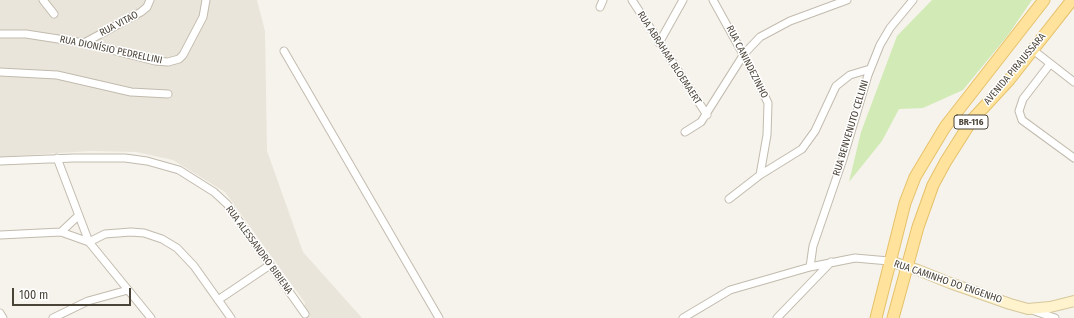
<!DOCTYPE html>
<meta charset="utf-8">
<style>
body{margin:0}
#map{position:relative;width:1074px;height:318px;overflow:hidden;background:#f6f3ec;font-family:"Fira Sans Condensed",sans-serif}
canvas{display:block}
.scale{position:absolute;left:12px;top:288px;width:119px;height:18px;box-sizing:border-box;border:2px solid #4b4439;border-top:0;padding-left:5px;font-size:12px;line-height:14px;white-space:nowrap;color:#4b4439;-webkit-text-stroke:3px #fff;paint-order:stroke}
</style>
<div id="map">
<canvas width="1074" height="318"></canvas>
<div class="scale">100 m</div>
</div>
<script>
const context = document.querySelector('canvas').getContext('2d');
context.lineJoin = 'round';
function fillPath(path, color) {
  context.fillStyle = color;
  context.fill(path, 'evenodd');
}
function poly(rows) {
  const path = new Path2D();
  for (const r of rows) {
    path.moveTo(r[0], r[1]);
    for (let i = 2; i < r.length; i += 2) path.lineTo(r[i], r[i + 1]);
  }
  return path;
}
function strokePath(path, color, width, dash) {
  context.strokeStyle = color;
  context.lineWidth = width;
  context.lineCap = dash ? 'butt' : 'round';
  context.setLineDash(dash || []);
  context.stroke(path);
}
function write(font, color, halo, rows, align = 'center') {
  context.font = font + ' "Fira Sans Condensed",sans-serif';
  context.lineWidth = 3;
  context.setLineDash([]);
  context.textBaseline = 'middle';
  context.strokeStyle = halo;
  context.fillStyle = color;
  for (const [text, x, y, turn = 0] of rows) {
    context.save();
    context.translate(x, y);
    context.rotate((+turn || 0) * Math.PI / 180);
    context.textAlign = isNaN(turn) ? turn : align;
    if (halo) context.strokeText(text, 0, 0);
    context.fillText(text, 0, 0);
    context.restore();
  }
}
const residential = poly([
 [0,0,257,0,265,31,267,151,303,252,362,318,309,318,303,311,305,303,225,192,173,160,136,152,90,151,0,157]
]);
const green = poly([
 [932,0,1032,0,1008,35,963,90,923,108,899,109,882,141,849,182,861,132,897,36]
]);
const street = poly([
 [43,0,54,14],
 [632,0,707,115],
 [713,0,754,74,768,103,767,135,760,175],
 [600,7,603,0],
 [0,34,26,34,84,43,155,61,168,62,179,59,183,55,203,17,206,0],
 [84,43,141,12,147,7,150,0],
 [659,43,683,0],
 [1033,50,1074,82],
 [284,51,439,318],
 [1050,64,1023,99,1019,111,1022,120,1074,158],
 [0,72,57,75,131,92,168,94],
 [685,132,701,122,744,54,760,37,790,21,847,0],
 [57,158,89,242,151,318],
 [0,161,74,158,125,158,147,161,179,170,214,192,227,204,305,314],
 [729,199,760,175,802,149,815,131,836,86,850,75,870,69],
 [61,232,78,216],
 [0,235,61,232,89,242,105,234,131,232,144,233,162,239,177,248,194,266,231,318],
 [810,267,813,246,843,159,868,75,880,45,890,28,913,0],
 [218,300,270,265],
 [1032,310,1055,318],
 [0,313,3,318],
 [53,318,88,301,128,290],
 [683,318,730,290,810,267,855,258,889,261],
 [777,318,831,262]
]);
const secondary = poly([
 [889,261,918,270,950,283,1010,304,1028,309,1050,307,1074,301]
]);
const primary = poly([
 [876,318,905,203,915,177,945,127,1044,0],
 [893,318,918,227,933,185,946,161,972,120,1009,80,1072,0]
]);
const shields = [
 [971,122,34]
];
const shieldNames = [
 ["BR-116",971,122]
];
const streetNames = [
 ["RUA VITAO",119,24,-28],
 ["RUA DIONÍSIO PEDRELLINI",111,50,12],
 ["RUA ABRAHAM BLOEMAERT",669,58,57],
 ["RUA CANINDEZINHO",747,62,63],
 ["AVENIDA PIRAJUSSARA",1015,69,-50],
 ["RUA BENVENUTO CELLINI",851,128,-73],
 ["RUA ALESSANDRO BIBIENA",259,250,54],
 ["RUA CAMINHO DO ENGENHO",948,282,19]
];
fillPath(residential, '#eae5da');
fillPath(green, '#d2eab5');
strokePath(street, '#c2bbae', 9);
strokePath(secondary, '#d6c79b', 12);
strokePath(primary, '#e6c16a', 13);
strokePath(street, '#fff', 7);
strokePath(secondary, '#fff3cd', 10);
strokePath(primary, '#ffe39c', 11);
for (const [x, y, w] of shields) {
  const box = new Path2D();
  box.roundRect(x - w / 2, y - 7, w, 14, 3);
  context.fillStyle = '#fff';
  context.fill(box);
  strokePath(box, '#4b4439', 1);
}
write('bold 9px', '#4b4439', null, shieldNames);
write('10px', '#4b4439', '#fff', streetNames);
</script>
